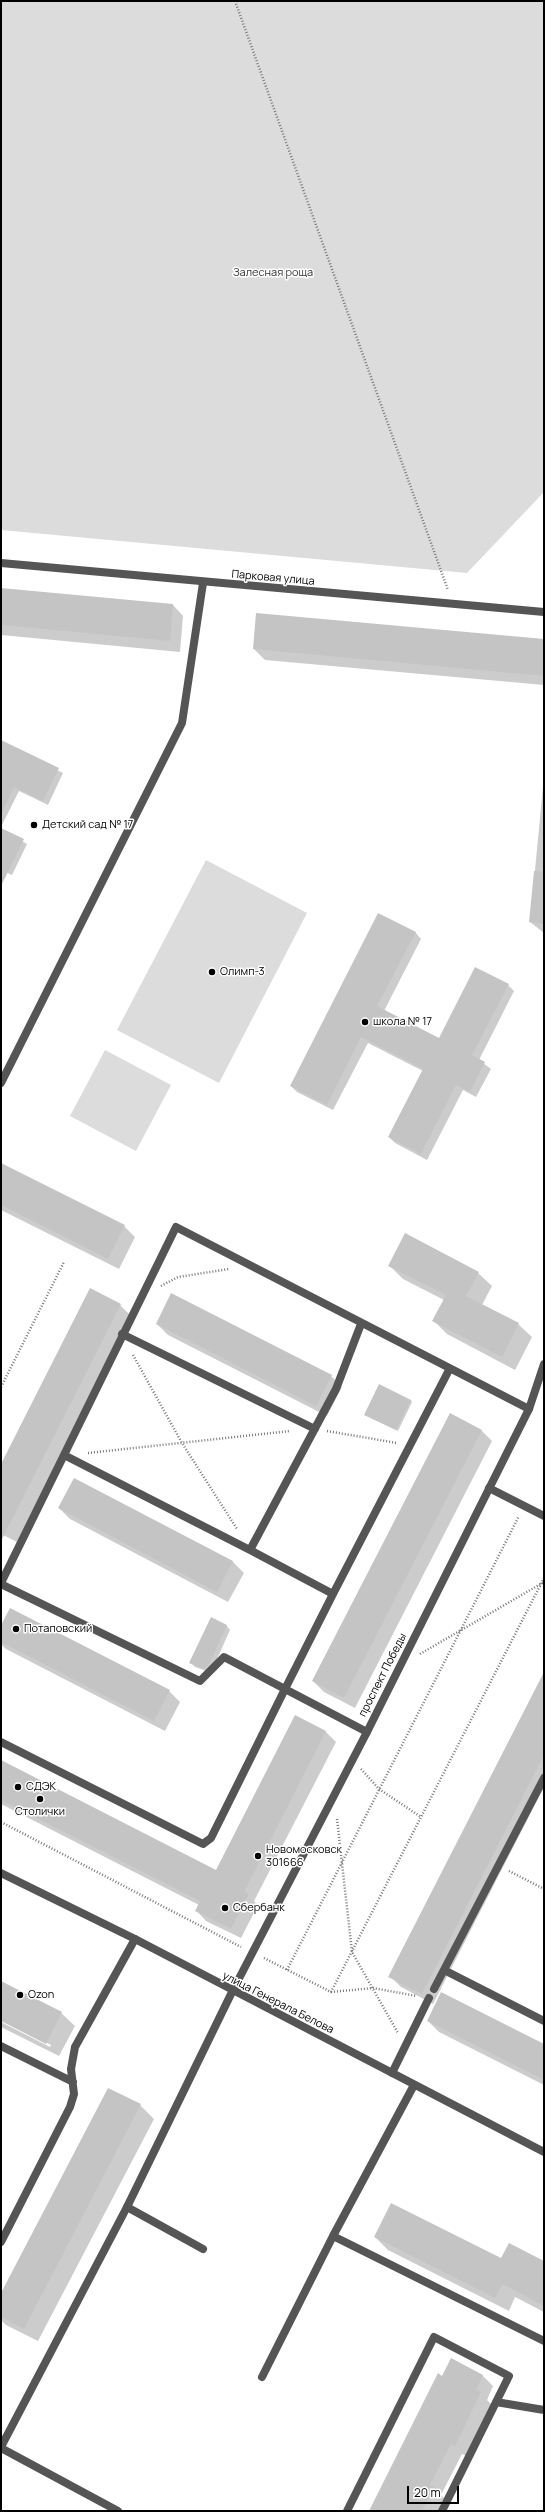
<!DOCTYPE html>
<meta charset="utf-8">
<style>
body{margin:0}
#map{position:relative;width:545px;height:2512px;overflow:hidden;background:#fff;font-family:Manrope,sans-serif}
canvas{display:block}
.frame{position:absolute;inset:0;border:2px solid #000;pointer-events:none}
.scale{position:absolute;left:407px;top:2486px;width:52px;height:18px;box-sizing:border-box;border:2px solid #000;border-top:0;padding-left:5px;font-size:12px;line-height:14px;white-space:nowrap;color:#000;-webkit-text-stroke:3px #fff;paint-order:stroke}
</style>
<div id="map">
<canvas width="545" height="2512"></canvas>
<div class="frame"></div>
<div class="scale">20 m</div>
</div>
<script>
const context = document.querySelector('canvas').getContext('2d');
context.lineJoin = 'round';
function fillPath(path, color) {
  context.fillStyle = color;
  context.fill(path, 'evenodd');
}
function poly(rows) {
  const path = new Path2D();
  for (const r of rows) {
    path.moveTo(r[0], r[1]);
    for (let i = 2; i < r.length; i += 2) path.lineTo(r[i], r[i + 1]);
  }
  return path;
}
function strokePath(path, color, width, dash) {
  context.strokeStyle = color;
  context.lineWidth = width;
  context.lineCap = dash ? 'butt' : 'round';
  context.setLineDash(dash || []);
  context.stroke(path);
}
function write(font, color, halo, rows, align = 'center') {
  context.font = font + ' Manrope,sans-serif';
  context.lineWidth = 3;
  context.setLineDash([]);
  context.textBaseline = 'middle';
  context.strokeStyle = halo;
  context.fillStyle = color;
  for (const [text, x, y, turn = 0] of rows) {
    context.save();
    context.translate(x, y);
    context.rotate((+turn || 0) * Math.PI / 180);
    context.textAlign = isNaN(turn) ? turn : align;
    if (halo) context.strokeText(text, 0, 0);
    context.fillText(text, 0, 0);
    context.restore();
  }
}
const green = poly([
 [1,1,544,1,544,492,467,573,1,530],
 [206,860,307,913,219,1083,117,1030],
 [105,1050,171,1085,136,1151,70,1116]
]);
const shadow = poly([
 [1,589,173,605,183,616,180,652,1,635],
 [544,640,544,685,265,660,254,649],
 [1,741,63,773,48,805,19,791,1,827],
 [544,776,544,933,530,922],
 [1,829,27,844,12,875,1,870],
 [415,932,421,939,384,1011,440,1039,508,985,514,991,479,1060,491,1069,476,1097,463,1090,427,1160,395,1143,389,1137,423,1071,368,1043,333,1110,297,1092,291,1086],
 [1,1164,124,1226,135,1237,119,1269,1,1210],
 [389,1265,478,1273,492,1286,482,1305,518,1324,532,1337,515,1370,447,1334,434,1321,444,1300,403,1279],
 [120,1305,131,1316,17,1542,1,1534,1,1466],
 [157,1324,331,1376,342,1387,327,1416,168,1335],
 [411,1400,412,1402,398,1431,367,1416],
 [481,1430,492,1441,355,1708,324,1692,313,1681],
 [75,1479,233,1562,244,1573,228,1602,70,1519,59,1508],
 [226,1625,230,1630,213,1668,209,1672,195,1667,190,1662],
 [1,1627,169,1691,180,1702,165,1731,6,1649,1,1644],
 [544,1674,544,1787,433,2004,401,1987,390,1976],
 [295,1717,326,1732,336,1742,254,1901,258,1905,241,1938,206,1921,196,1910,199,1905,1,1804,1,1762,216,1871],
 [1,1982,61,2013,75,2026,59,2056,1,2027,1,2022,50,2047,51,2045,1,2020],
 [428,2021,544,2045,544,2085,439,2032],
 [140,2105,154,2119,38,2341,6,2325,1,2320,1,2296],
 [375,2237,501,2260,544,2262,544,2312,515,2297,509,2311,388,2250],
 [482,2375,493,2386,487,2400,491,2404,466,2456,462,2454,441,2495,444,2498,438,2511,371,2511,443,2377]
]);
const building = poly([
 [1,588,173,604,170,641,1,625],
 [256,613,544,639,544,676,253,649],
 [1,740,59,768,43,801,14,787,1,815],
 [1,828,24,839,1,886],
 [534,871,544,872,544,924,529,922],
 [378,913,416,932,377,1006,439,1038,475,967,509,984,472,1055,485,1062,470,1092,456,1085,421,1154,388,1137,423,1069,361,1037,327,1105,290,1086],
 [1,1163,125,1225,108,1259,1,1205],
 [405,1233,479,1272,466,1296,519,1323,502,1357,432,1321,446,1295,388,1266],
 [90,1288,121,1304,1,1541,1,1464],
 [171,1293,332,1375,316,1406,156,1324],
 [379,1384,411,1400,396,1430,364,1415],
 [450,1413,482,1430,344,1698,312,1681],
 [74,1478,233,1561,217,1592,58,1508],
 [10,1608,170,1690,154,1721,1,1642,1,1625],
 [211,1617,227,1625,209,1664,204,1669,189,1663],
 [544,1672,544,1755,422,1994,388,1977],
 [295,1715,326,1731,244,1892,249,1894,231,1929,195,1911,200,1901,1,1800,1,1760,216,1870],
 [1,1981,62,2012,46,2044,1,2021],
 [441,1992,544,2044,544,2080,427,2021],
 [108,2088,141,2104,24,2329,1,2317,1,2293],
 [391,2203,501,2258,509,2243,544,2261,544,2306,502,2284,495,2298,374,2237],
 [451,2358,483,2375,476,2390,481,2392,455,2446,451,2444,430,2485,434,2487,422,2511,369,2511,438,2373,442,2376]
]);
const path = poly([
 [235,1,448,590],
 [161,1286,178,1277,229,1269],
 [133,1355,182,1443,237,1529],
 [1,1387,64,1262],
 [327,1431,397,1443],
 [88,1453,290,1431],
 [420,1654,544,1582],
 [361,1769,379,1789,421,1817],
 [337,1819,352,1952,398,2033],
 [1,1822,241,1947],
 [509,1871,544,1889],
 [264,1958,331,1992,544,1578],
 [287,1970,519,1516],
 [331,1992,373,1988,417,1996]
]);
const lane = poly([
 [1,1083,182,723,203,583],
 [122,1334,315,1429],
 [64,1455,176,1227,529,1409],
 [489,1488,544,1516],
 [250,1550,336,1389,361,1324],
 [1,1583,64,1455,250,1550,333,1594,449,1370],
 [1,1584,200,1681,224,1657,285,1689,211,1838,203,1844,1,1742],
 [333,1594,285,1689,367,1732],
 [444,1970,544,2021],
 [434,1989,544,1778],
 [1,2046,73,2082],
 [392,2073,429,1998],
 [414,2085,333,2236,544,2341],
 [127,2207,203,2249],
 [1,2242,70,2107,74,2094,71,2069,75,2047,135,1939],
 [262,2377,333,2236],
 [496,2402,544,2410],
 [1,2448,118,2511],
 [347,2511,434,2337,509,2376,442,2511]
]);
const street = poly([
 [1,563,544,612],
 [1,1873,135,1939,544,2152],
 [1,2447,127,2207,232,1992,367,1732,529,1409,544,1364]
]);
const markers = [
 [34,825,4,"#000"],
 [212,972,4,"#000"],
 [365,1022,4,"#000"],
 [16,1629,4,"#000"],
 [18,1787,4,"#000"],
 [40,1799,4,"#000"],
 [258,1856,4,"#000"],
 [225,1908,4,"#000"],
 [20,1995,4,"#000"]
];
const parkNames = [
 ["Залесная роща",273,273]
];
const streetNames = [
 ["Парковая улица",273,578,5],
 ["проспект Победы",383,1675,-63],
 ["улица Генерала Белова",278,2003,27]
];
const poiNames = [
 ["Детский сад № 17",42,825],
 ["Олимп-3",220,972],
 ["школа № 17",373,1022],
 ["Потаповский",24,1629],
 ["СДЭК",26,1787],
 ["Столички",40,1812,"center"],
 ["Новомосковск",266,1850],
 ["301666",266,1863],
 ["Сбербанк",233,1908],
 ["Ozon",28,1995]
];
fillPath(green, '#dcdcdc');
fillPath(shadow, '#0003');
fillPath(building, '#c4c4c4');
strokePath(path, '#777', 2.5, [1, 2]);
strokePath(lane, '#555', 8);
strokePath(street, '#555', 8);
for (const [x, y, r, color] of markers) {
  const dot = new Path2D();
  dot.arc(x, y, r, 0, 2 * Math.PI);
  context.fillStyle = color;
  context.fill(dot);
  strokePath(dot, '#fff', 1.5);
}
write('11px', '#333', '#fff', parkNames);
write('11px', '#000', '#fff', streetNames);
write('11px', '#000', '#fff', poiNames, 'left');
</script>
